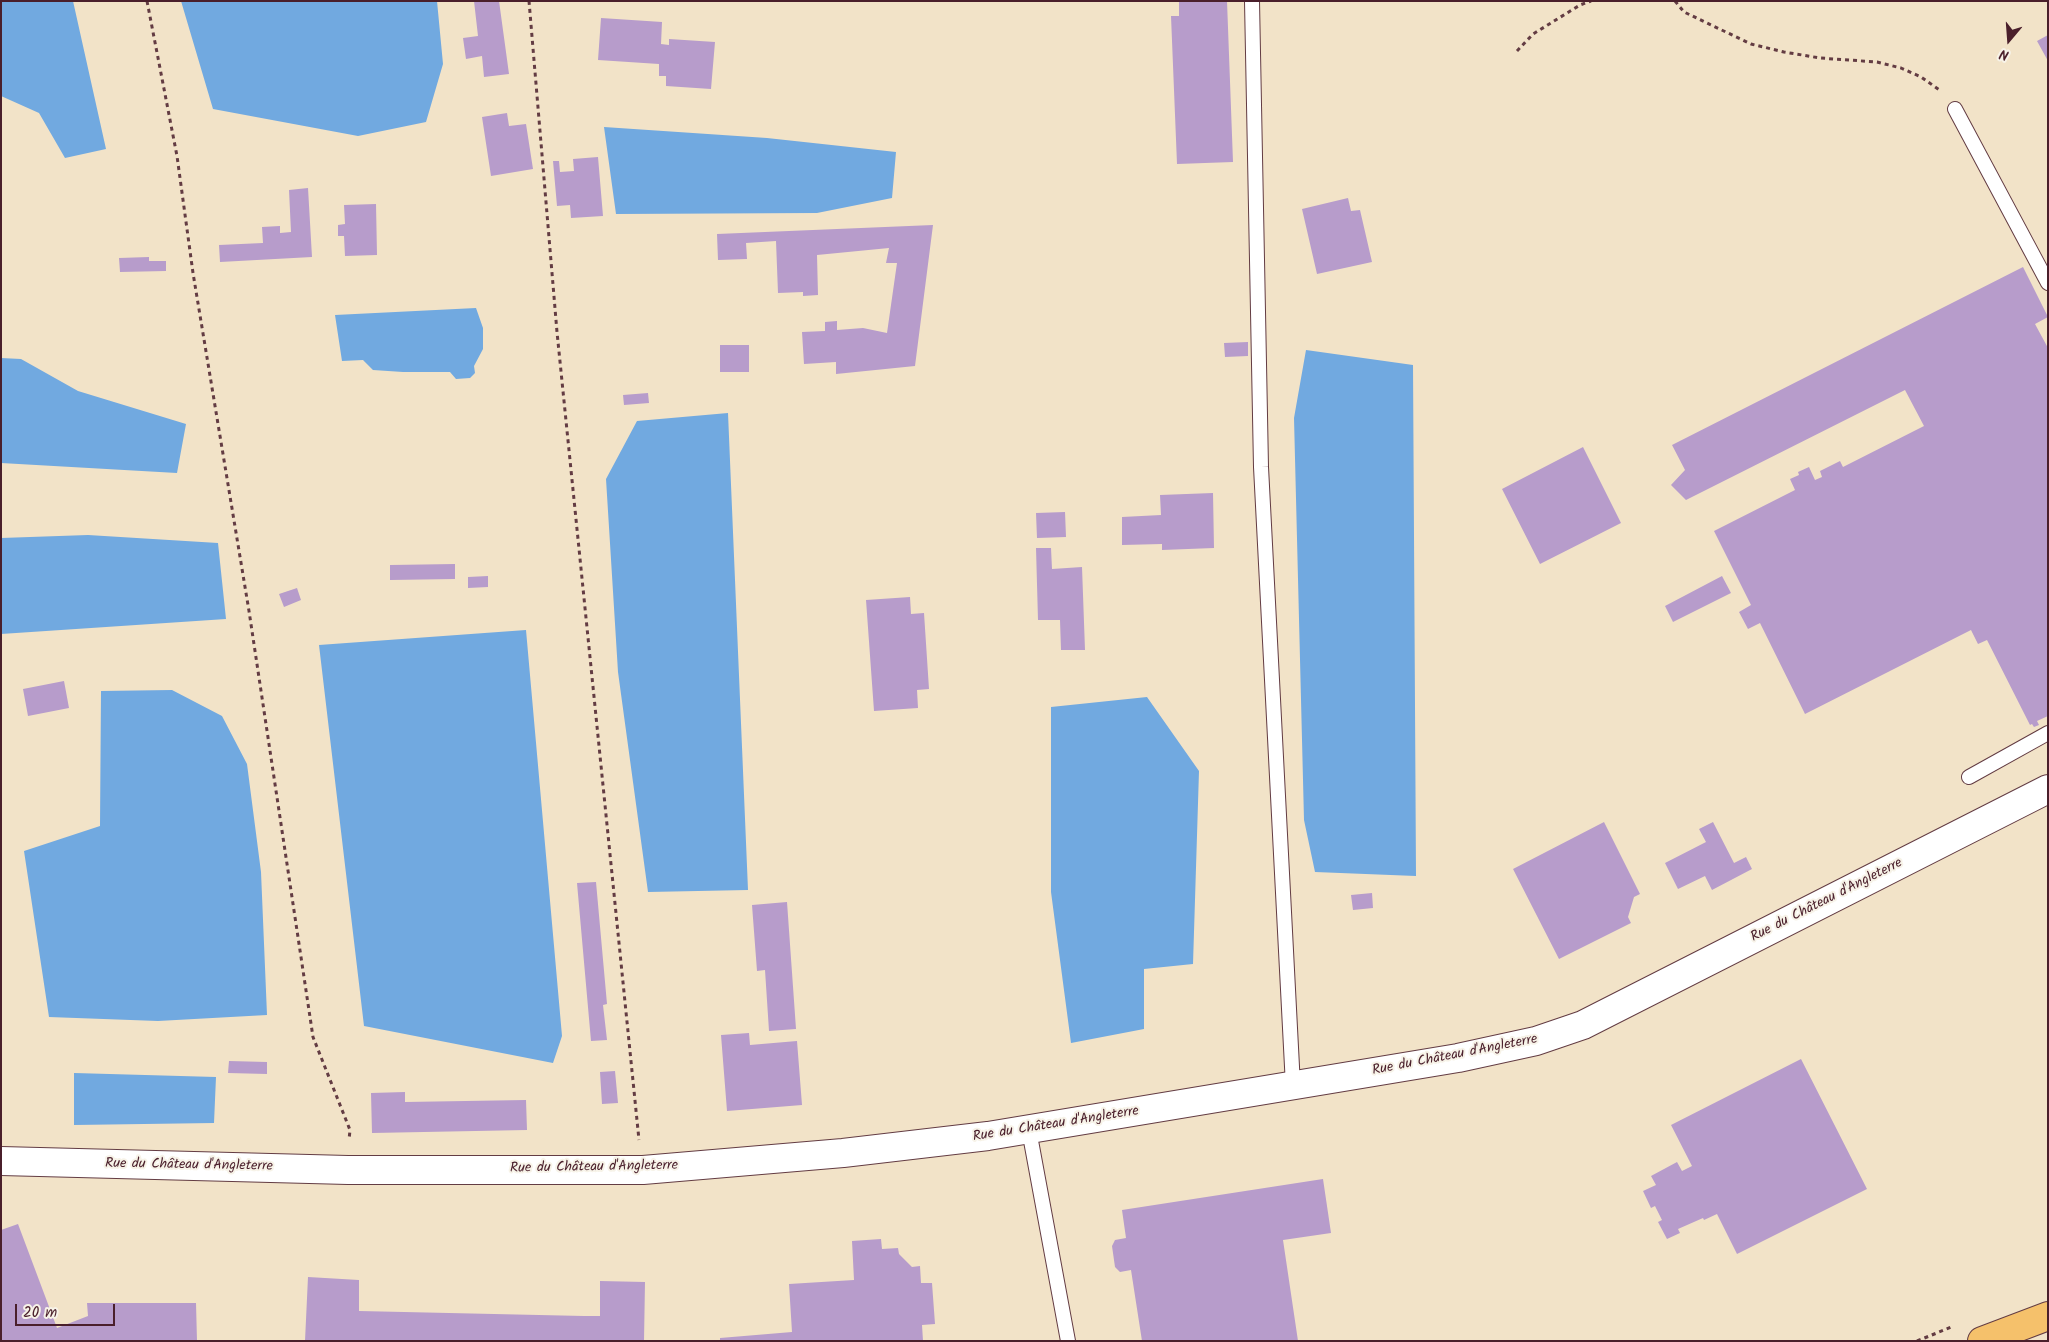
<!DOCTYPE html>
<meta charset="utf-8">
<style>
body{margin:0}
#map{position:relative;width:2049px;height:1342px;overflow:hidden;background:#f2e3c8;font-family:Kalam,sans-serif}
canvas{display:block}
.frame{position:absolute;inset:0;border:2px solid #4a1f2b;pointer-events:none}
.north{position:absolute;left:1984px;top:15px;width:50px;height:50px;-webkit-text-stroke:4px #f7f3e8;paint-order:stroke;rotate:198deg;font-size:14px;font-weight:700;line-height:20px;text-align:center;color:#4a1f2b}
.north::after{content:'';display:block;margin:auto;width:18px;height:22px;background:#4a1f2b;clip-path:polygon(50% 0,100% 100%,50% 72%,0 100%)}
.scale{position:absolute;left:15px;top:1304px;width:100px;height:22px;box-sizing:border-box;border:2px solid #4a1f2b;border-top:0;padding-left:6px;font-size:15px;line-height:18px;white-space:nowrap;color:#4a1f2b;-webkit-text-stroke:4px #f7f3e8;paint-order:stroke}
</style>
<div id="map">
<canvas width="2049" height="1342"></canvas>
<div class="frame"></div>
<div class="north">N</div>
<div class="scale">20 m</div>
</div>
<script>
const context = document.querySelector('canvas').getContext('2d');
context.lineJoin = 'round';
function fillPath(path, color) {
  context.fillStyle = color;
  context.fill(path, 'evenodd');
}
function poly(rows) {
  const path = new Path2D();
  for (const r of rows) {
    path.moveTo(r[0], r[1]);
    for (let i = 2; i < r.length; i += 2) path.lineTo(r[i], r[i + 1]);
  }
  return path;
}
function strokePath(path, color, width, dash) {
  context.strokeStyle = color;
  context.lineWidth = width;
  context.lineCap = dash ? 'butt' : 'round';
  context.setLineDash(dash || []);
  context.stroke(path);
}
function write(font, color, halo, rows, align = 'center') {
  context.font = font + ' Kalam,sans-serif';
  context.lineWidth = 4;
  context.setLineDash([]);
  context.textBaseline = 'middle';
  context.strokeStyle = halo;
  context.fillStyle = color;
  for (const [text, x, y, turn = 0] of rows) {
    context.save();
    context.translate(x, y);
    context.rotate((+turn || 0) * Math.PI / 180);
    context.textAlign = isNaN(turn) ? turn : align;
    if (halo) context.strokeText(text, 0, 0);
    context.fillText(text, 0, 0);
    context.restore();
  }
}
const water = poly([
 [1,1,73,1,106,149,65,158,39,113,1,96],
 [181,1,437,1,443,64,426,122,358,136,213,109],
 [604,127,767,138,896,152,892,198,817,213,616,214],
 [476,308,483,328,483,349,474,366,475,373,470,378,456,379,450,372,403,372,373,370,363,360,342,361,335,315],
 [1306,350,1413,365,1416,876,1315,872,1304,820,1294,418],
 [1,358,21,359,78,391,186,424,177,473,1,463],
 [728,413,748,890,648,892,618,672,606,479,637,421],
 [88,535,218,543,226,619,1,634,1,538],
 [526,630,562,1036,553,1063,364,1026,319,645],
 [172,690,222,716,247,764,261,872,267,1015,158,1021,49,1017,24,851,100,826,101,691],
 [1147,697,1199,771,1193,964,1144,969,1144,1029,1071,1043,1051,892,1051,707],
 [74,1073,216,1077,214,1123,74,1125]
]);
const building = poly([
 [474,1,499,1,509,74,484,77,482,56,466,59,463,38,478,36],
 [1179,1,1227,1,1233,162,1177,164,1171,16,1179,16],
 [601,18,662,22,661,44,669,45,669,39,715,42,711,89,666,86,666,76,659,76,659,64,598,60],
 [2048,35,2048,61,2037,41],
 [507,113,509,126,526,124,533,169,491,176,482,117],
 [598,157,603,216,571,218,570,205,557,206,553,161,559,161,560,172,574,171,573,159],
 [308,188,312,257,220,262,219,245,263,243,262,227,280,226,280,233,291,232,289,190],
 [1348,198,1351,211,1360,210,1372,262,1317,274,1302,209],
 [376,204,377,255,345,256,344,236,338,236,338,225,345,224,344,205],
 [933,225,915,366,836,374,836,362,804,364,802,332,825,331,825,322,837,321,837,330,863,328,887,333,897,263,886,263,889,248,817,255,818,295,803,296,803,292,778,293,776,241,746,243,747,259,718,260,717,234],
 [149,257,149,261,166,261,166,271,120,272,119,258],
 [2023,267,2048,317,2035,324,2048,348,2048,716,2037,721,2039,725,2034,727,2032,724,2030,725,1987,640,1978,644,1971,630,1805,714,1760,623,1748,629,1739,612,1751,605,1714,531,1795,490,1790,479,1799,475,1798,472,1809,467,1815,480,1822,477,1820,471,1840,461,1843,467,1924,426,1905,390,1686,500,1671,485,1685,470,1672,445],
 [1248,342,1248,356,1225,357,1224,343],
 [720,345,749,345,749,372,720,372],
 [648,393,649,403,624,405,623,395],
 [1583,447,1621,523,1540,564,1502,489],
 [1213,493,1214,548,1162,550,1162,544,1122,545,1122,517,1161,515,1160,495],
 [1065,512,1066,537,1037,538,1036,513],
 [1036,548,1051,548,1052,569,1082,567,1085,650,1061,650,1060,620,1038,620],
 [455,564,455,579,390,580,390,565],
 [488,576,488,587,468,588,468,577],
 [1722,576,1731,593,1673,622,1665,606],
 [297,588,301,600,284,607,279,594],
 [910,597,911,614,924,613,929,689,917,690,918,708,874,711,866,600],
 [64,681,69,708,28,716,23,689],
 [1604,822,1640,894,1634,897,1628,917,1631,923,1559,959,1513,869],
 [1713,822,1734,863,1746,857,1752,869,1712,890,1705,876,1678,889,1665,863,1706,842,1699,829],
 [596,882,607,1004,603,1005,607,1040,591,1041,577,883],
 [1372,893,1373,908,1353,910,1351,895],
 [787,902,796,1029,769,1031,765,970,757,971,752,905],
 [749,1033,750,1045,797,1041,802,1105,727,1111,721,1035],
 [1801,1059,1867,1189,1737,1254,1717,1214,1704,1220,1703,1218,1678,1229,1680,1233,1667,1239,1658,1222,1662,1220,1655,1206,1651,1208,1643,1191,1656,1185,1651,1176,1677,1162,1682,1171,1692,1166,1671,1125],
 [229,1061,267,1062,267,1074,228,1073],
 [615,1071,618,1103,602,1104,600,1072],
 [405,1092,405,1102,526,1100,527,1130,372,1133,371,1093],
 [1323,1179,1331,1233,1283,1240,1298,1341,1142,1341,1131,1270,1120,1272,1115,1267,1112,1246,1115,1240,1126,1238,1122,1210],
 [18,1224,57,1328,88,1316,87,1303,196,1303,197,1341,1,1341,1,1230],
 [881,1239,882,1249,898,1248,899,1254,912,1267,920,1266,921,1283,932,1283,935,1324,922,1325,923,1341,720,1341,720,1338,792,1332,789,1284,854,1280,852,1241],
 [308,1277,359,1280,359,1311,584,1316,600,1316,600,1281,645,1282,644,1341,305,1341]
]);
const path = poly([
 [147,1,177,156,193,273,249,611,313,1037,350,1130,349,1140],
 [529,1,557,332,639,1140],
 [1675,1,1684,12,1751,44,1784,52,1820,58,1877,62,1901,68,1921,77,1941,91],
 [1517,51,1533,34,1580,5,1591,1],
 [1917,1341,1954,1326]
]);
const lane = poly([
 [1252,1,1261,467,1293,1086],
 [1955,109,2048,283],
 [1969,777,2048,733],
 [1029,1130,1068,1341]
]);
const street = poly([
 [1,1161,348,1170,643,1170,843,1153,988,1136,1458,1058,1536,1041,1583,1025,2048,789]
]);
const primary = poly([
 [1982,1341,2048,1316]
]);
const streetNames = [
 ["Rue du Château d'Angleterre",1827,901,-27],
 ["Rue du Château d'Angleterre",1455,1056,-11],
 ["Rue du Château d'Angleterre",1056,1125,-9],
 ["Rue du Château d'Angleterre",189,1166,1],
 ["Rue du Château d'Angleterre",594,1168,-1]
];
fillPath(water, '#71a9e0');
fillPath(building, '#b79ccb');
strokePath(lane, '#633c43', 16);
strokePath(street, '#633c43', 30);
strokePath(primary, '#633c43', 30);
strokePath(path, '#633c43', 3, [4, 4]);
strokePath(lane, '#fff', 14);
strokePath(street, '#fff', 28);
strokePath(primary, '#f5c16b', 28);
write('14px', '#4a1f2b', '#f7f3e8', streetNames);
</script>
